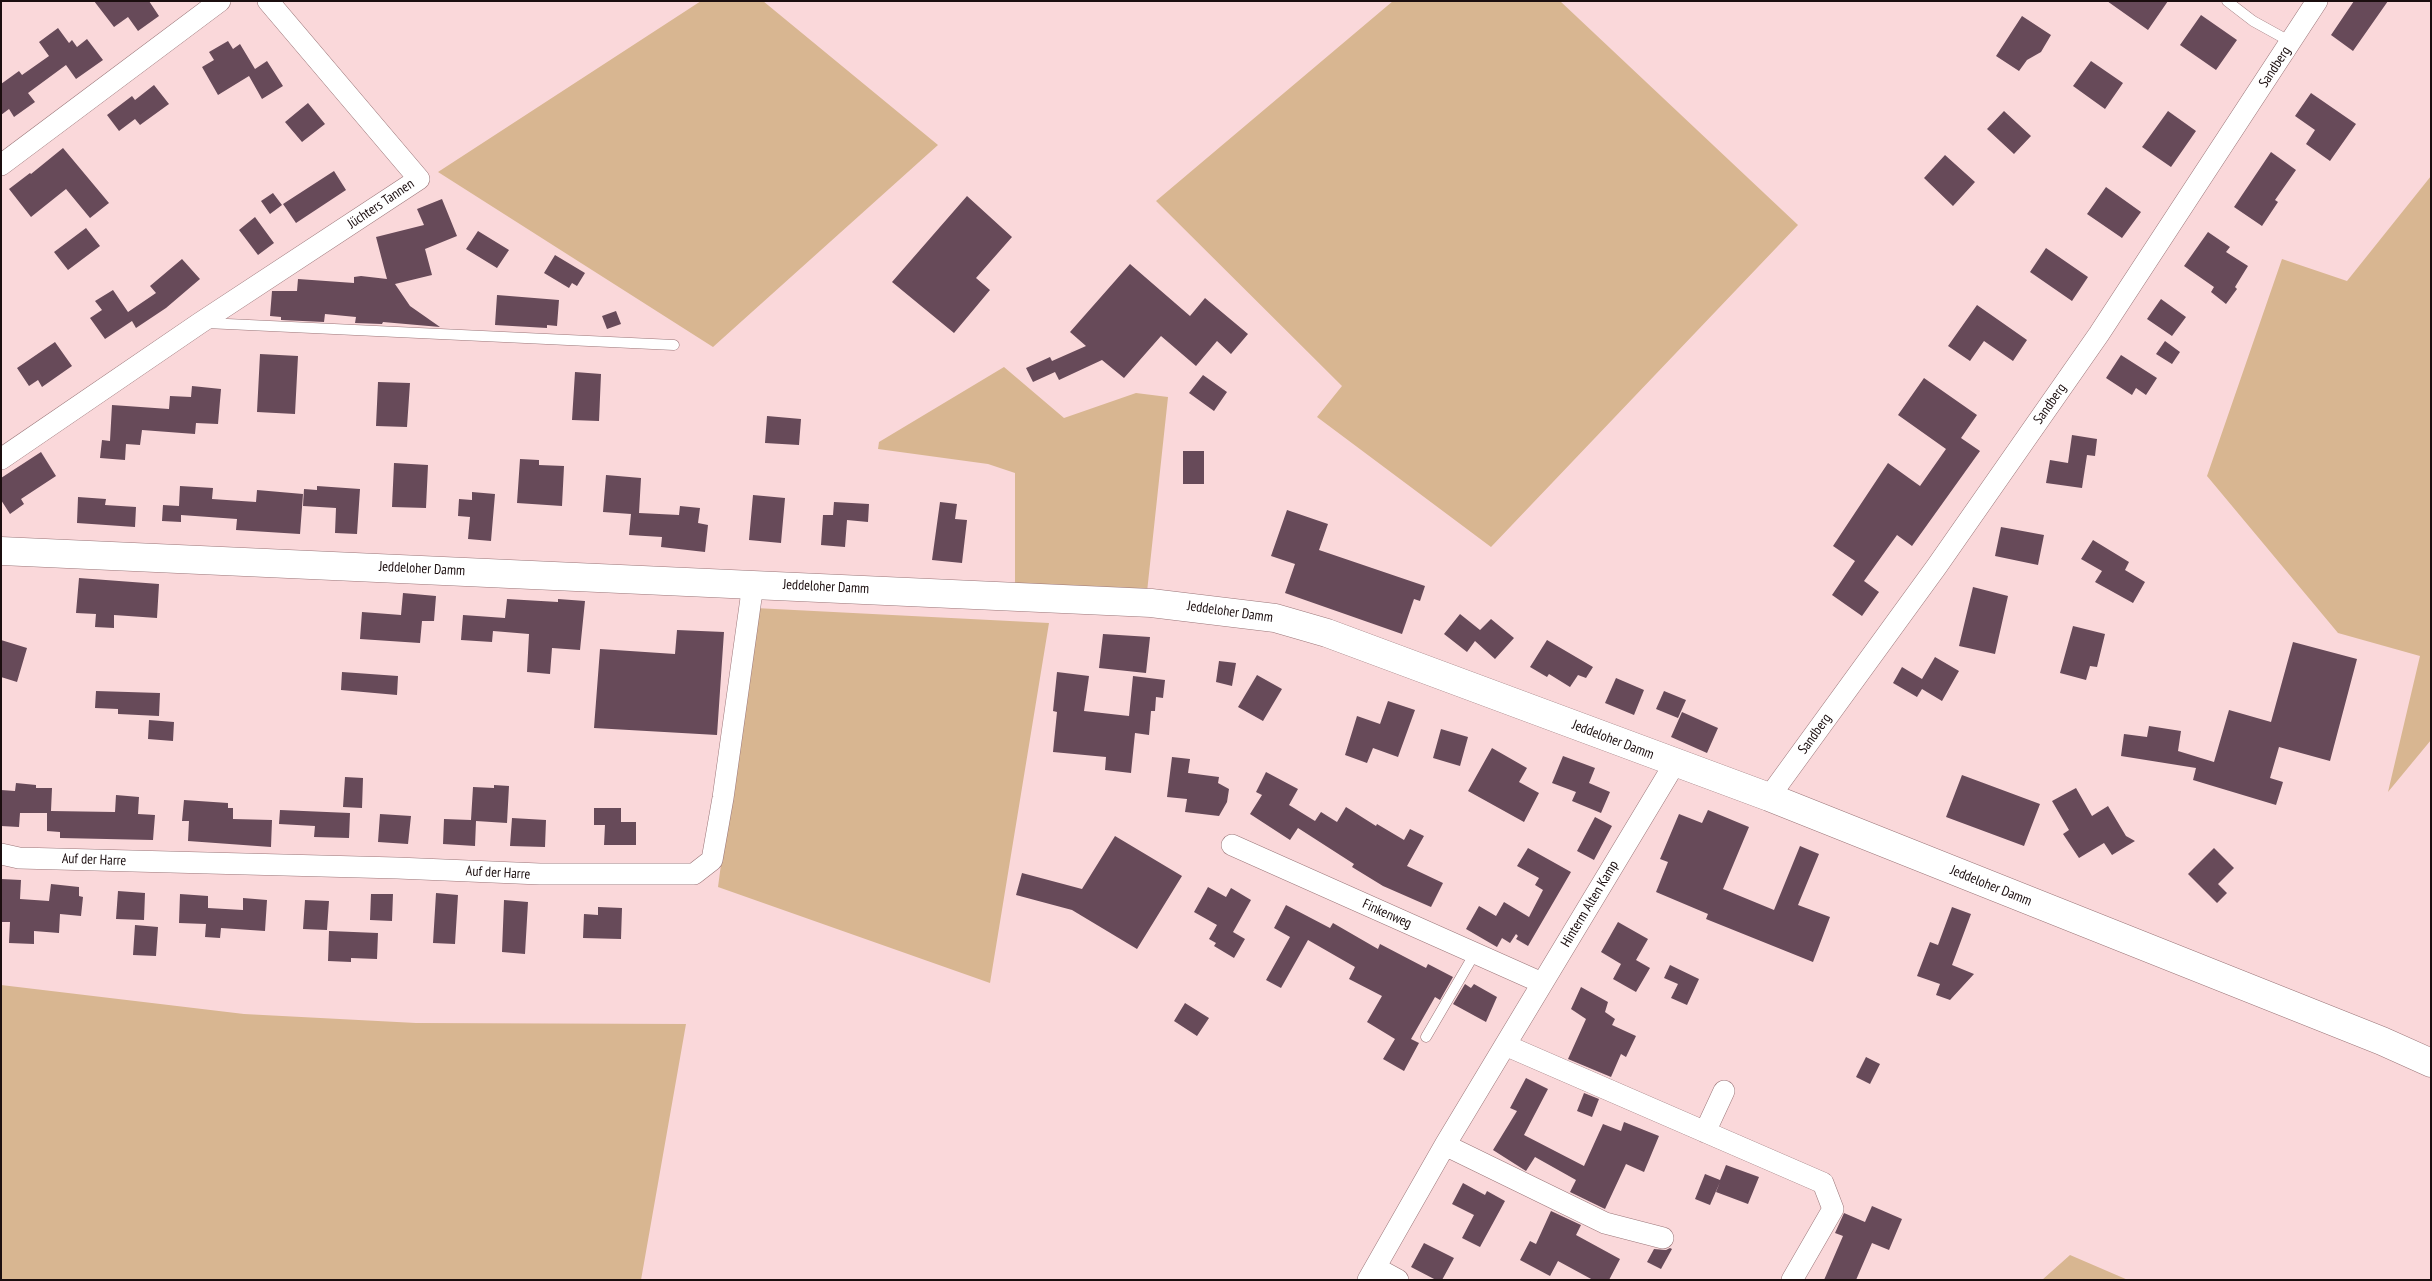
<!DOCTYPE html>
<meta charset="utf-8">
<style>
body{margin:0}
#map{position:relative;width:2432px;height:1281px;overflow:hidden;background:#fad8da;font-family:"PT Sans Narrow",sans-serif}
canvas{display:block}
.frame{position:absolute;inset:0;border:2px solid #1b0e0f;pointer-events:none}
</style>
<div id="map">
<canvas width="2432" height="1281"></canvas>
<div class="frame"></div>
</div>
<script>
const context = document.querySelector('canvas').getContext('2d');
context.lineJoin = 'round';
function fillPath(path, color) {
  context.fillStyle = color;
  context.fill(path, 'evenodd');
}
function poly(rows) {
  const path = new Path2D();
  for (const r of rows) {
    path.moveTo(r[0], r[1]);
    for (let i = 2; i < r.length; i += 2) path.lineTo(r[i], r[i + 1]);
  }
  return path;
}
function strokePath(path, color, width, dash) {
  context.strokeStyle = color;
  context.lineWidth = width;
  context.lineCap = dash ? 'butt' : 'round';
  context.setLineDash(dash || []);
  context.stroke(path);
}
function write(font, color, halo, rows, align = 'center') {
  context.font = font + ' "PT Sans Narrow",sans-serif';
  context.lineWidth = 5;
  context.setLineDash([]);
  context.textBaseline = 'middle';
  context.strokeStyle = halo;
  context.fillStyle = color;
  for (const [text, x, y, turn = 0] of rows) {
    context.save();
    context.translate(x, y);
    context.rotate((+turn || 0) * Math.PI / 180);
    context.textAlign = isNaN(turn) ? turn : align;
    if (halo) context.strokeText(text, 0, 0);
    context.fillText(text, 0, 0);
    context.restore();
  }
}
const green = poly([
 [701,1,763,1,938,145,713,347,438,172],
 [1393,1,1560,1,1798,225,1491,547,1317,417,1342,386,1156,201],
 [2431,176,2431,740,2388,792,2420,656,2338,633,2207,476,2282,259,2347,281],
 [1004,367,1064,418,1136,393,1168,397,1147,592,1015,583,1015,473,988,464,878,449,879,442],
 [755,608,1049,623,990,983,718,887],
 [1,985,244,1014,416,1023,686,1024,641,1280,1,1280],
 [2070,1255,2128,1280,2042,1280]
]);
const building = poly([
 [94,1,149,1,159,16,138,31,128,17,114,27],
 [2107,1,2168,1,2148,30],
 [2354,1,2388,1,2353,51,2331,35],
 [2201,15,2237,40,2216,70,2180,45],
 [2022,16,2051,35,2041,52,2027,60,2019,71,1996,56],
 [58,28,69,43,72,40,77,47,87,39,103,60,76,79,66,65,28,93,35,102,14,117,9,109,1,115,1,84,19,71,22,75,49,56,39,42],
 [228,41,233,49,240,44,255,69,267,61,283,86,262,99,249,76,218,95,202,67,214,60,209,52],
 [2091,61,2123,83,2105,109,2073,86],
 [154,85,169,104,140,125,135,119,119,131,107,115,132,96,135,100],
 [2311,93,2356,124,2330,161,2306,144,2315,130,2295,116],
 [308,103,325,124,302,142,285,122],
 [2004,111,2031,136,2014,154,1987,129],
 [2168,111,2196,131,2171,167,2142,147],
 [63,148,109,203,90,218,66,189,31,217,9,189,30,173,31,174],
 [2271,152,2296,170,2275,200,2278,202,2262,226,2234,207],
 [1945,155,1975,182,1953,206,1924,178],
 [334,171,346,190,296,223,283,204],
 [2106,187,2141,212,2122,238,2087,214],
 [273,193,282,205,270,214,261,201],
 [967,196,1012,237,976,278,990,290,954,333,892,282],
 [442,199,457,236,425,249,432,275,395,284,410,306,440,327,383,322,382,324,355,323,356,317,325,314,324,322,281,320,281,317,270,316,272,291,297,291,298,279,354,283,354,277,361,276,387,279,376,237,424,225,417,209],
 [255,217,274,243,258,255,239,230],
 [86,228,100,246,68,270,54,252],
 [478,231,509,250,497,268,466,249],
 [2208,232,2230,247,2226,252,2248,266,2235,287,2237,289,2226,304,2211,292,2214,287,2184,266],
 [2046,248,2088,277,2072,301,2030,272],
 [555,255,585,273,577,286,572,283,569,288,544,273],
 [182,259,200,279,166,308,136,328,132,321,105,339,90,318,102,310,95,301,113,290,128,312,156,293,150,286],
 [1130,264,1190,316,1205,298,1248,334,1231,354,1217,341,1196,366,1161,336,1124,378,1102,360,1059,380,1055,372,1033,382,1026,368,1050,357,1052,361,1086,346,1070,332],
 [497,295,559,300,557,326,547,325,547,328,495,325],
 [2161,299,2186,317,2172,336,2147,319],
 [1977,305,2027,340,2013,361,1984,341,1970,361,1948,346],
 [616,311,621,324,607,329,602,316],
 [2165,341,2180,352,2172,364,2156,354],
 [55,342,72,366,42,387,38,380,29,386,17,368],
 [260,354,298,356,295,414,257,412],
 [2121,355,2157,378,2146,395,2136,388,2132,395,2106,378],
 [575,372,601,374,599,421,572,420],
 [1203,375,1227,392,1214,411,1189,393],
 [1924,378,1977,415,1961,438,1980,451,1912,546,1897,535,1864,581,1879,592,1862,616,1832,595,1855,561,1833,546,1888,463,1920,486,1946,449,1898,415],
 [378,382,410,383,407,427,376,426],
 [192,386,221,389,218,424,196,423,195,434,142,430,140,445,126,444,125,460,100,458,102,440,110,441,112,405,169,409,170,396,191,397],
 [767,416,801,419,799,445,765,443],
 [2072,435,2097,439,2095,456,2087,455,2082,488,2046,483,2050,460,2068,463],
 [1183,451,1204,451,1204,484,1183,484],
 [41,452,56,476,21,499,24,504,10,514,1,500,1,478],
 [520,459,539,460,539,465,564,466,562,506,517,503],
 [394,463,428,465,426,508,392,507],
 [606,475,641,478,639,513,679,515,680,506,700,508,698,523,708,525,705,552,661,547,662,537,629,535,631,514,603,512],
 [180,486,213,488,212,499,256,502,257,490,303,494,300,534,236,530,237,519,181,515,181,522,162,521,163,505,179,506],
 [317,486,360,489,357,534,335,533,336,508,303,506,304,489,317,490],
 [472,492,495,494,491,541,468,539,470,517,458,516,459,499,472,500],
 [753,495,785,498,781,543,749,540],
 [78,497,106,499,105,505,136,507,135,527,77,523],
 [834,502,869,504,868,522,847,520,845,547,821,545,823,515,833,515],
 [940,502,957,504,955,519,967,520,962,563,932,560],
 [1287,510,1328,524,1319,550,1425,586,1420,601,1414,599,1402,634,1285,593,1295,564,1271,556],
 [2001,527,2044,535,2038,565,1995,556],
 [2093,540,2129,562,2125,570,2145,582,2133,603,2095,582,2102,571,2081,559],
 [79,578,159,584,157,618,114,615,114,628,95,627,96,614,76,613],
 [1973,587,2008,596,1995,654,1959,646],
 [403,593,436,596,434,621,422,621,420,643,360,639,362,612,401,615],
 [507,599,558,602,558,599,585,601,580,650,552,648,550,674,527,672,529,634,493,631,492,642,461,640,463,615,505,618],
 [1460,614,1480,630,1491,619,1514,638,1495,659,1475,641,1467,652,1444,634],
 [2073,626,2105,634,2097,667,2090,666,2086,680,2060,673],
 [677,630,724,632,717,735,594,728,600,649,675,654],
 [1103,634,1150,637,1146,673,1099,668],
 [1,640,27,648,17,682,1,677],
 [1547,640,1593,667,1586,678,1578,675,1570,687,1549,674,1547,677,1530,667],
 [2293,642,2357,659,2330,761,2279,747,2270,778,2283,782,2276,805,2193,780,2196,768,2121,756,2124,734,2147,737,2149,726,2181,731,2178,751,2214,762,2229,710,2271,722],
 [1935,657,1959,671,1942,701,1922,689,1917,697,1893,683,1902,667,1922,679],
 [1219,661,1236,663,1232,686,1216,682],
 [342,672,398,676,397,695,341,690],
 [1057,672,1089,676,1084,711,1129,716,1133,676,1165,680,1163,698,1156,697,1155,711,1151,711,1149,735,1135,733,1131,773,1105,770,1106,757,1053,752,1057,712,1053,711],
 [1257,675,1282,689,1263,721,1238,707],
 [1616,678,1644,690,1634,715,1605,703],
 [96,691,160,693,159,716,118,714,118,709,95,708],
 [1664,691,1686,700,1678,718,1656,709],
 [1388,701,1415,710,1398,757,1373,748,1367,763,1345,755,1357,716,1380,724],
 [1682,712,1718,728,1707,753,1671,737],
 [149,720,174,722,173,741,148,739],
 [1441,729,1468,737,1460,766,1433,758],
 [1492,748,1527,768,1519,782,1539,793,1524,822,1468,791],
 [1563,756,1595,768,1589,783,1610,792,1601,813,1572,801,1576,792,1552,783],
 [1172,757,1190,759,1188,773,1219,777,1218,783,1229,789,1227,802,1219,816,1185,812,1187,799,1167,797],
 [1266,772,1298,789,1289,805,1315,821,1321,812,1337,822,1346,807,1376,826,1377,824,1404,840,1410,829,1424,836,1407,866,1443,883,1431,907,1383,886,1352,867,1354,864,1298,828,1290,840,1250,814,1262,795,1256,792],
 [1962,775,2040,804,2024,846,1946,817],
 [345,777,363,778,362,808,343,807],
 [16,783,36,785,36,788,52,788,51,811,115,812,116,795,139,797,138,814,155,815,153,840,60,838,60,832,47,831,47,813,20,813,19,827,1,826,1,790,15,791],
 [494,785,509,786,507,823,476,821,475,846,443,844,444,819,471,820,473,787,494,788],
 [2076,788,2092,816,2108,806,2126,836,2135,841,2112,855,2104,843,2079,858,2063,834,2069,830,2052,801],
 [184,800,228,803,228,808,233,808,233,819,272,820,271,847,188,841,189,821,182,821],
 [594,808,621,808,621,822,636,822,636,845,604,845,605,825,594,825],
 [280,810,350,813,349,838,314,837,315,826,279,824],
 [1708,810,1749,827,1723,889,1774,910,1800,846,1819,854,1798,905,1830,917,1813,962,1706,919,1708,914,1656,892,1668,862,1660,859,1679,814,1702,823],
 [380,814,411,816,408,844,378,842],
 [1595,817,1612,826,1594,860,1577,851],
 [512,818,546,820,545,847,510,846],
 [1115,836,1182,876,1137,949,1072,910,1016,895,1022,873,1082,889],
 [1528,848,1571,872,1528,946,1516,939,1518,936,1516,934,1510,943,1502,938,1497,947,1466,929,1479,906,1496,916,1504,902,1529,917,1543,890,1535,885,1539,878,1517,866],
 [2214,848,2234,868,2218,884,2227,893,2217,903,2188,874],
 [1,879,21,880,20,899,49,901,51,884,79,887,79,896,83,897,81,916,60,914,59,933,34,931,34,944,9,943,10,922,1,922],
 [1208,887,1226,897,1231,888,1251,900,1233,932,1245,939,1234,958,1214,946,1216,943,1209,939,1217,925,1194,912],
 [118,891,145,893,144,920,116,919],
 [436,893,458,895,455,944,433,943],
 [180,894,208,896,208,908,243,910,243,898,267,900,265,931,221,928,220,938,205,937,206,924,179,923],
 [371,894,393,894,392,921,370,920],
 [305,900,329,901,327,930,303,929],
 [504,900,528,902,525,954,502,952],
 [1286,905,1330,928,1333,923,1378,949,1380,944,1426,968,1428,964,1453,977,1440,1000,1435,997,1411,1039,1419,1043,1404,1071,1383,1059,1395,1039,1367,1022,1382,996,1349,979,1355,967,1308,940,1281,988,1266,980,1290,937,1274,928],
 [598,907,622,908,621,939,583,938,584,914,598,915],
 [1952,907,1971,914,1952,965,1974,974,1950,1000,1936,995,1940,984,1917,976,1930,942,1938,945],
 [1618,922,1648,939,1636,960,1650,968,1636,992,1613,979,1621,964,1601,952],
 [135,925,158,927,156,956,133,955],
 [329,931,378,933,377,959,351,958,351,962,328,961],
 [1670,965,1699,979,1687,1005,1671,998,1678,984,1664,978],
 [1465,984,1471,988,1474,984,1497,997,1486,1022,1453,1004],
 [1581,987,1608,1002,1605,1012,1615,1019,1612,1025,1636,1036,1626,1057,1621,1054,1611,1077,1568,1059,1586,1019,1571,1009],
 [1185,1003,1209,1018,1197,1036,1174,1021],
 [1866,1057,1880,1064,1870,1084,1856,1077],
 [1526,1078,1548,1089,1524,1135,1584,1166,1603,1124,1621,1131,1624,1122,1659,1136,1644,1172,1626,1164,1605,1209,1570,1192,1576,1180,1535,1157,1526,1171,1493,1150,1517,1111,1510,1108],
 [1584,1093,1599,1099,1592,1117,1577,1111],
 [1726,1165,1759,1177,1748,1204,1716,1192,1720,1182,1710,1205,1695,1199,1705,1174,1720,1180],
 [1463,1183,1485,1195,1487,1191,1505,1201,1480,1247,1462,1238,1474,1215,1452,1204],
 [1872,1206,1902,1219,1889,1250,1872,1243,1856,1280,1824,1280,1843,1236,1835,1233,1844,1213,1865,1222],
 [1551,1211,1581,1225,1576,1235,1620,1259,1609,1280,1593,1280,1558,1261,1550,1276,1520,1260,1530,1241,1536,1244],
 [1424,1243,1454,1258,1442,1280,1436,1280,1411,1267],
 [1670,1248,1672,1249,1661,1269,1647,1262,1654,1249,1666,1250]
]);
const service = poly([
 [2227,1,2253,21,2291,42],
 [206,323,674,345],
 [1426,1037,1475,953]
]);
const minor = poly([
 [1,165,220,1],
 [1,459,200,323,419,179,268,1],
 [1769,797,1937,566,2099,334,2317,1],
 [1232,845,1542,983],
 [1,854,19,858,397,868,540,874,694,874,712,860,723,798,753,584],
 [1505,1045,1823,1183,1833,1209,1792,1280],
 [1705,1132,1724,1091],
 [1445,1145,1605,1223,1663,1238],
 [1376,1268,1398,1280],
 [1368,1280,1445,1145,1675,763]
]);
const secondary = poly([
 [1,551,1151,603,1275,618,1327,633,1769,797,2382,1041,2431,1063]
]);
const streetNames = [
 ["Sandberg",2275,67,-57],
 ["Jüchters Tannen",381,204,-34],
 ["Sandberg",2050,404,-55],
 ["Jeddeloher Damm",422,569,3],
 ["Jeddeloher Damm",826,587,3],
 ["Jeddeloher Damm",1230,612,8],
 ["Sandberg",1815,734,-54],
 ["Jeddeloher Damm",1613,740,21],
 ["Auf der Harre",94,860,2],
 ["Auf der Harre",498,873,3],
 ["Jeddeloher Damm",1991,886,22],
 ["Hinterm Alten Kamp",1590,904,-59],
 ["Finkenweg",1387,914,24]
];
fillPath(green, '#d8b691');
fillPath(building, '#674a59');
strokePath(service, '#9a7578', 11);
strokePath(minor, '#9a7578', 22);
strokePath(secondary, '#9a7578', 29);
strokePath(service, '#fff', 10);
strokePath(minor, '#fff', 21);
strokePath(secondary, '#fff', 28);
write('14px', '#1b0e0f', '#fff', streetNames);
</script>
